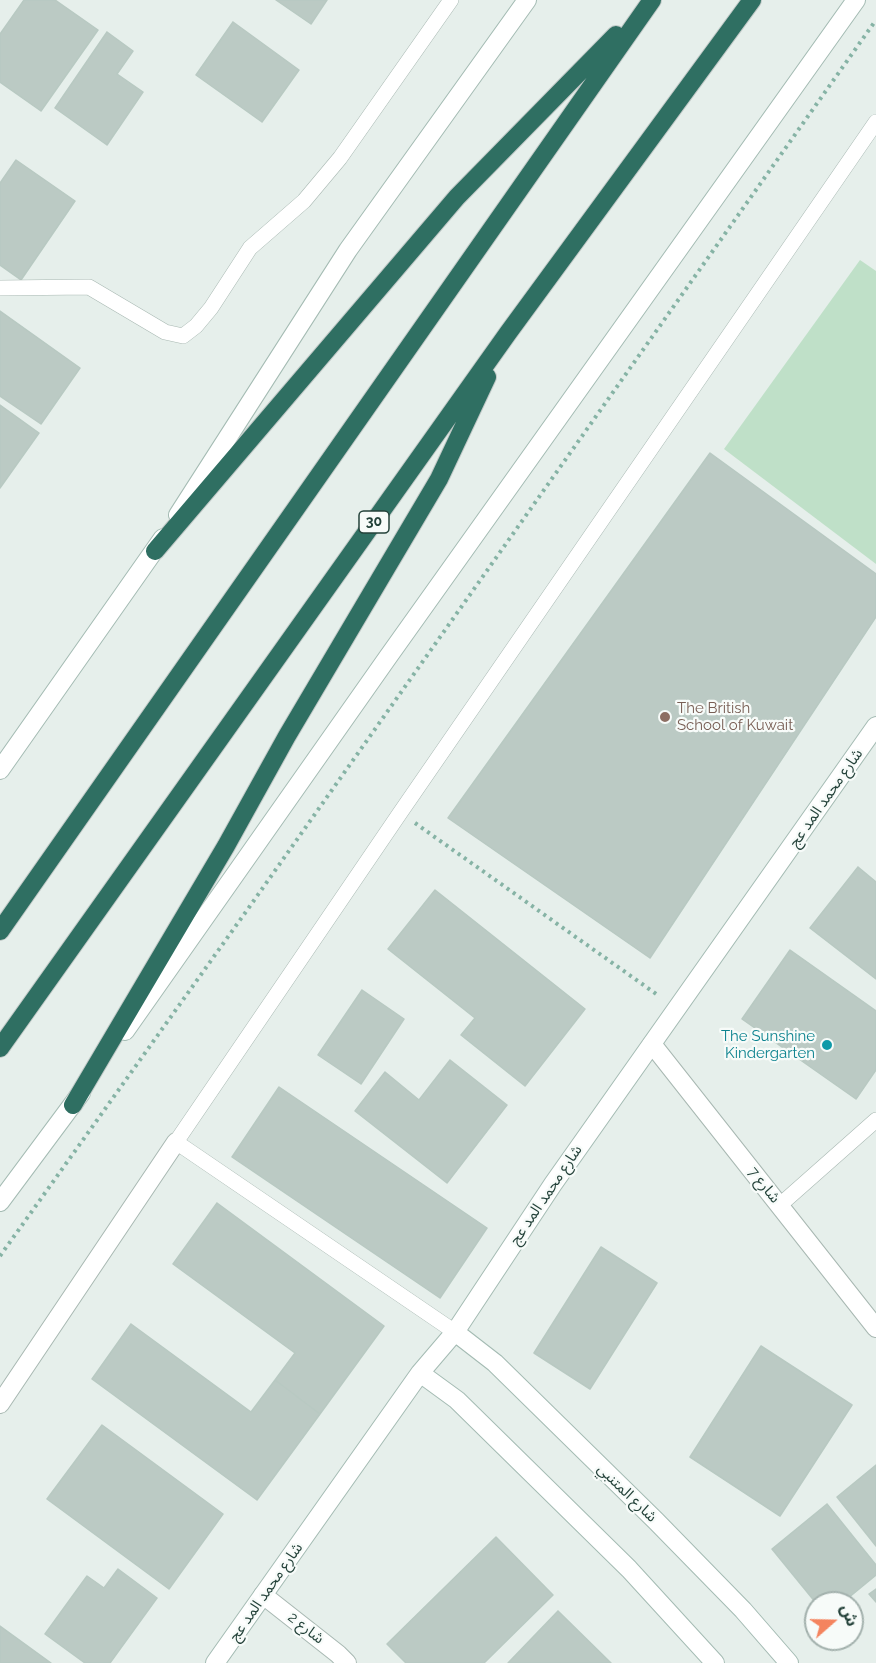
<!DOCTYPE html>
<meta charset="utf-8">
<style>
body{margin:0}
#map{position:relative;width:876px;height:1663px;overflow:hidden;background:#e6efeb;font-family:Raleway,"Noto Sans Arabic",sans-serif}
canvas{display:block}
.north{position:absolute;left:804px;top:1591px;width:60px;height:60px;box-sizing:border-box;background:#f7fbf9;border:2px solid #a3b1ad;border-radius:50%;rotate:70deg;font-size:16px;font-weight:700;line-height:24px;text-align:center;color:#24423a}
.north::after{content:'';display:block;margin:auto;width:21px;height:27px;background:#f4845f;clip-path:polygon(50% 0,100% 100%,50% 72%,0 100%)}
</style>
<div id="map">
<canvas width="876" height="1663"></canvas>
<div class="north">ش</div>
</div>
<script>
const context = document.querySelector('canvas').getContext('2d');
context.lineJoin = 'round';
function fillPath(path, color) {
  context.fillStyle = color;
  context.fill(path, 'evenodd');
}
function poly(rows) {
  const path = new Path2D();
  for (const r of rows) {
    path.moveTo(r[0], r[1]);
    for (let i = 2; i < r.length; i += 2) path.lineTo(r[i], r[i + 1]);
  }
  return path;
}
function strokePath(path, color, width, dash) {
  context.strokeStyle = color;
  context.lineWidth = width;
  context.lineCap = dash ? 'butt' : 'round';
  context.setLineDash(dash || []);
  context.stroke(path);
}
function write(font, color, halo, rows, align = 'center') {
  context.font = font + ' Raleway,"Noto Sans Arabic",sans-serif';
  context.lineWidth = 4.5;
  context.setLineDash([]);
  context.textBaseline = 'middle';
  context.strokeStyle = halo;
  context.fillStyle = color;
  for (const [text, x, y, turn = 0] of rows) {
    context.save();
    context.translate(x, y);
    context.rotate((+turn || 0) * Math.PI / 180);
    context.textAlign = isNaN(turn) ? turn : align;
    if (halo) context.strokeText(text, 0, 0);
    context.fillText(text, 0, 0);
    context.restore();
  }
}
const green = poly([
 [860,260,876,271,876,564,724,449]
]);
const building = poly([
 [24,0,55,0,98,30,41,111,0,82,0,34,24,0],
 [276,0,327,0,311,24,276,0],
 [233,22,299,70,262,122,196,75,233,22],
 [107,32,133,51,117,74,143,92,107,145,55,108,107,32],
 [16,160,75,201,21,280,0,265,0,183,16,160],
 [0,311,80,368,41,424,0,396,0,311],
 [0,405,39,433,0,488,0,405],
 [710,453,876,574,876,617,650,958,448,818,710,453],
 [858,867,876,882,876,979,810,928,858,867],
 [435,890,585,1009,525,1086,461,1035,475,1018,388,949,435,890],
 [790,950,876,1011,876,1070,856,1099,742,1019,790,950],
 [362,990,404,1019,361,1084,318,1055,362,990],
 [450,1060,507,1105,447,1183,355,1111,385,1072,419,1100,450,1060],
 [279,1087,487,1228,440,1298,232,1157,279,1087],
 [217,1203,384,1326,320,1414,275,1380,295,1353,173,1264,217,1203],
 [601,1247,657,1283,590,1389,534,1353,601,1247],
 [131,1324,251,1412,275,1380,320,1414,257,1500,92,1379,131,1324],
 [761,1346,852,1405,780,1516,690,1457,761,1346],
 [102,1425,223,1514,169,1589,47,1499,102,1425],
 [876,1465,876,1546,837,1497,876,1465],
 [827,1504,876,1565,876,1575,842,1603,816,1603,772,1549,827,1504],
 [496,1537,553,1595,484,1663,406,1663,387,1644,496,1537],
 [118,1569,157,1598,110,1663,85,1663,45,1634,87,1576,104,1588,118,1569],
 [876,1589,876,1602,869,1594,876,1589],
 [558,1611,611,1663,508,1663,558,1611],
 [0,1626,51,1663,0,1663,0,1626]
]);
const path = poly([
 [415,823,659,996],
 [0,1256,250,906,876,20]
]);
const lane = poly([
 [0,288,89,287,165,332,183,336,196,326,211,308,250,248,304,201,340,158,451,0],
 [780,1205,876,1120],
 [455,1332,176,1142,400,813,876,122]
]);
const street = poly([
 [652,1044,876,1328],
 [0,1404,176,1142],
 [263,1595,338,1654,347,1663]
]);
const secondary = poly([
 [178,515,348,250,527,0],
 [0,770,163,538],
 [125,1031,388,657,856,0],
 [0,1202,81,1093],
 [455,1332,495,1363,656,1521,743,1610,789,1663],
 [420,1373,457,1400,629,1569,715,1663],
 [215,1663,420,1373,455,1332,553,1184,876,726]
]);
const highway = poly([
 [155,551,457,197,616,35],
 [0,931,652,0],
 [0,1048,508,333,752,0],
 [73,1105,226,846,287,736,439,479,487,377]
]);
const markers = [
 [665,717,6,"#8d6e63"],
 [827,1045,6,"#0f9aa8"]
];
const shields = [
 [374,522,30]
];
const shieldNames = [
 ["30",374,522]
];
const educationNames = [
 ["The British",677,708],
 ["School of Kuwait",677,725]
];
const streetNames = [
 ["شارع محمد المد عج",826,798,-55],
 ["شارع 7",764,1185,51],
 ["شارع محمد المد عج",546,1195,-56],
 ["شارع المتنبي",627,1493,44],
 ["شارع محمد المد عج",266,1592,-55],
 ["شارع 2",306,1628,38]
];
const cultureNames = [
 ["The Sunshine",815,1036],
 ["Kindergarten",815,1053]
];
fillPath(green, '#bfe0c8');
fillPath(building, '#bbcac4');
strokePath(building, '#b8c9c2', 1.5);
strokePath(lane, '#a8b8b2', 16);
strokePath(street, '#a8b8b2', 20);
strokePath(secondary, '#a4bbb3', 20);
strokePath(highway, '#c2cac8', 20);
strokePath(path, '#86b3a5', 4, [3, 4.5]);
strokePath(lane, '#fff', 15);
strokePath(street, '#fff', 18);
strokePath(secondary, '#fff', 18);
strokePath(highway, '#2f6f62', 18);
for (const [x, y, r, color] of markers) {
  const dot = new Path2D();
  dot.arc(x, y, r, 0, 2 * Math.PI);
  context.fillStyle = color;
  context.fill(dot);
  strokePath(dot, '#f7fbf9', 2);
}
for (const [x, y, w] of shields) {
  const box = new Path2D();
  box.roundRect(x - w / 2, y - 11, w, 22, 4.5);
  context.fillStyle = '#f7fbf9';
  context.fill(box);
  strokePath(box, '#24423a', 1.5);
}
write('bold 14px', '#24423a', null, shieldNames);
write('15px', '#785e54', '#f7fbf9', educationNames, 'left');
write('15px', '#24423a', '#f7fbf9', streetNames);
write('15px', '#0d838f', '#f7fbf9', cultureNames, 'right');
</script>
